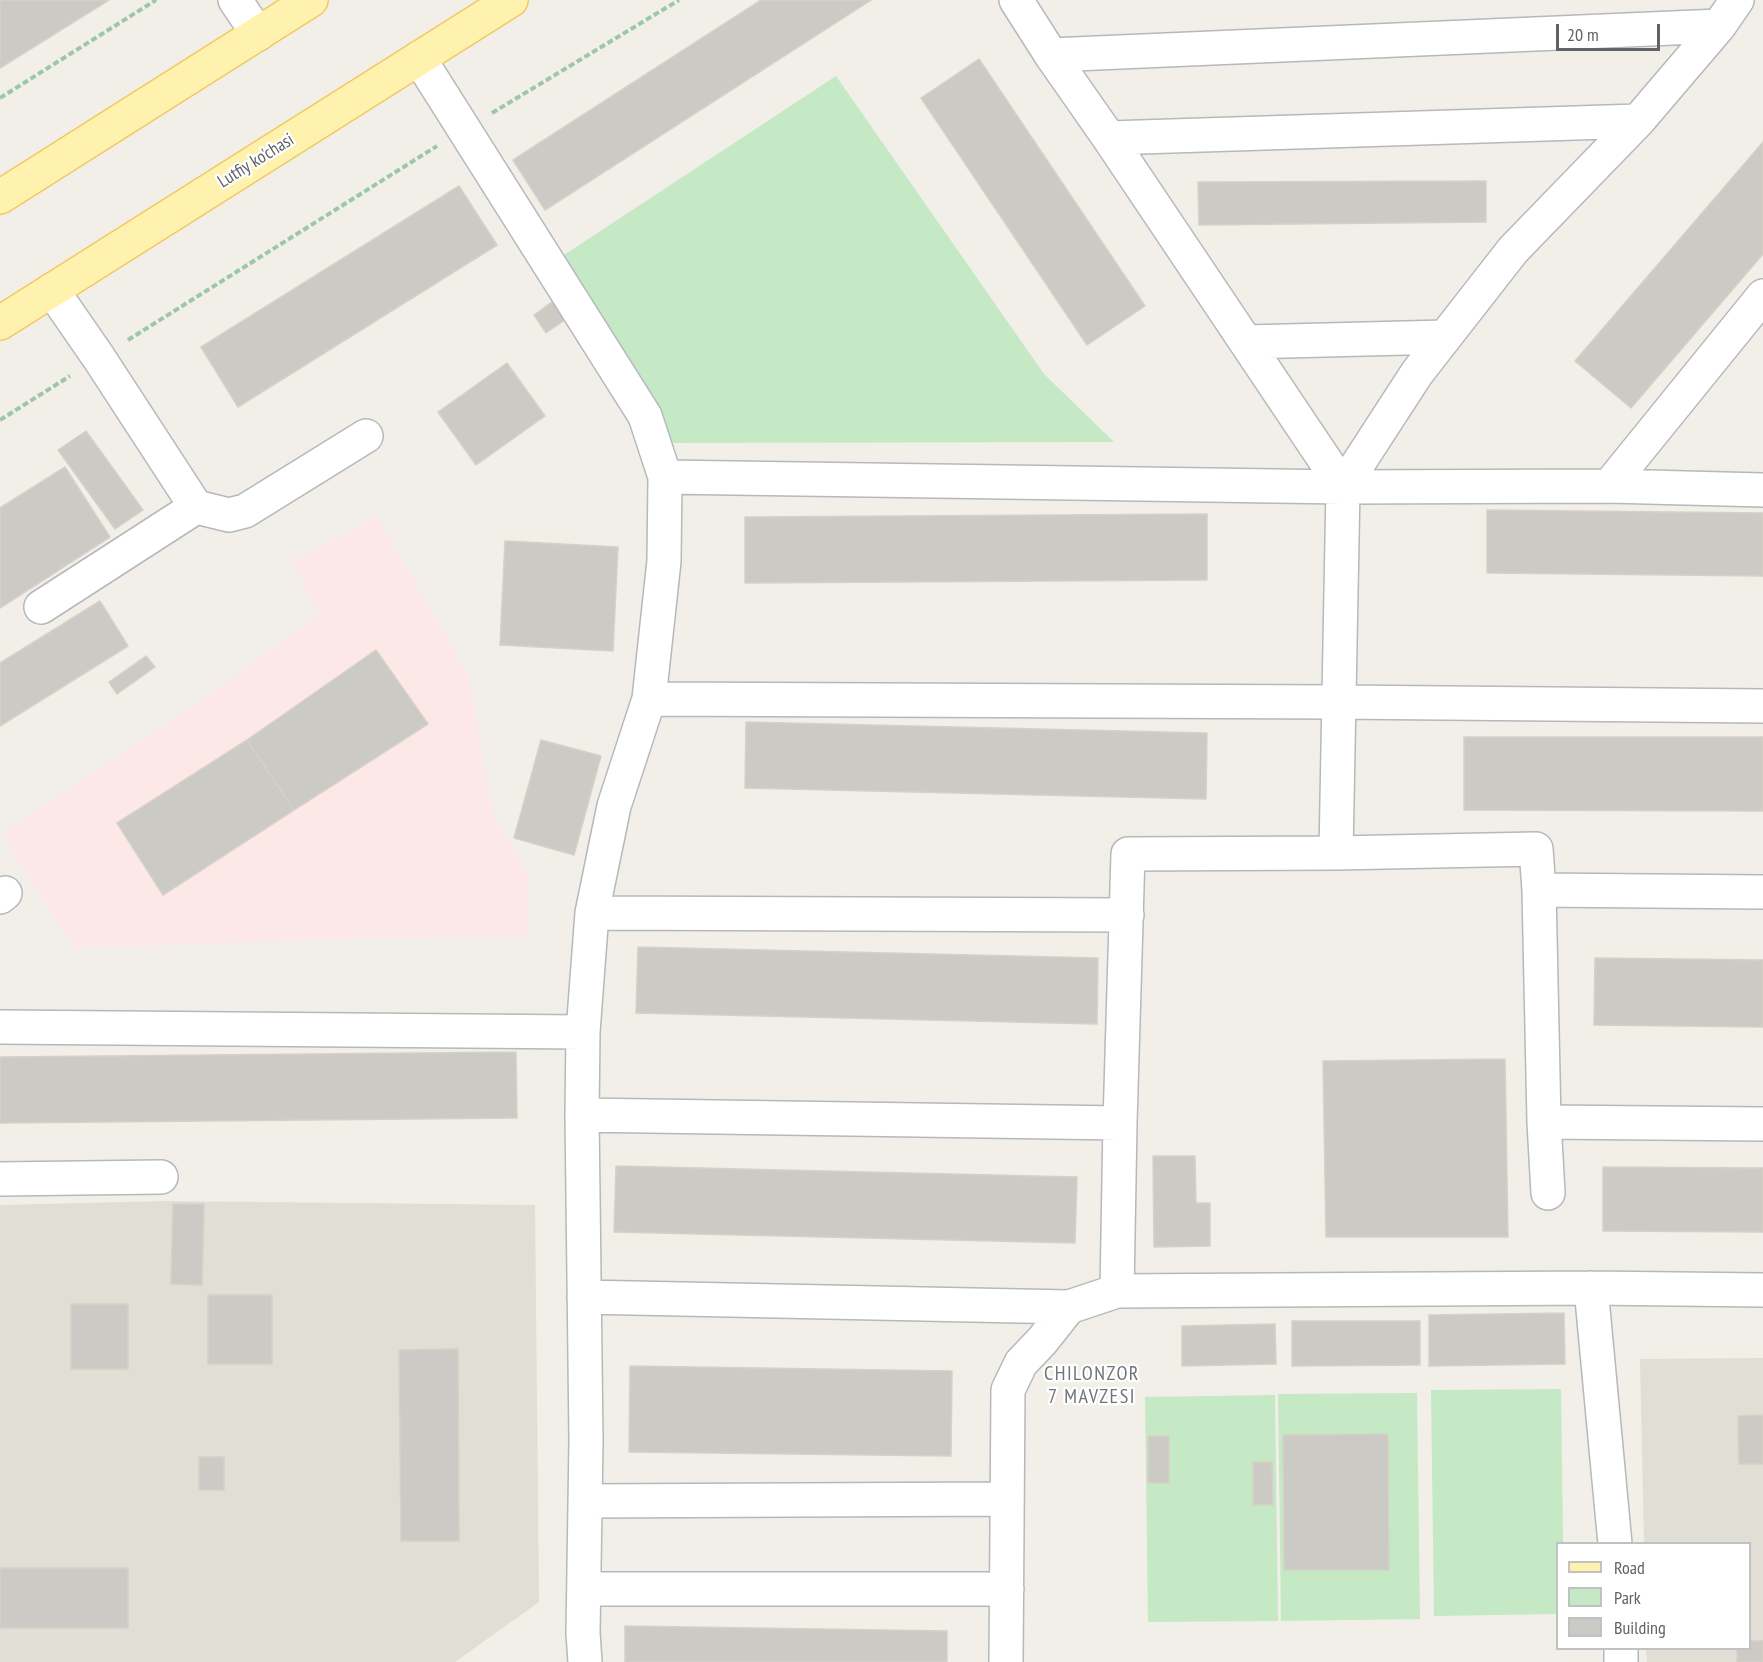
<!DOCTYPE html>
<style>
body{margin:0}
#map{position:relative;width:1763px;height:1662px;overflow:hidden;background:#f1efe8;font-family:"PT Sans Narrow",sans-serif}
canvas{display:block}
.legend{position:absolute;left:1556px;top:1542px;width:195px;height:108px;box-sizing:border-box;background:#fff;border:2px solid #bfc1c3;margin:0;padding:8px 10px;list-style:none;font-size:18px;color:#5f6368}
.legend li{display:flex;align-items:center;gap:12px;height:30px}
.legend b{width:30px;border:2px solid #bfc1c3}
.scale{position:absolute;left:1556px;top:24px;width:104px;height:27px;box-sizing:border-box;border:3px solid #5f6368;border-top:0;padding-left:8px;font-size:18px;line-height:21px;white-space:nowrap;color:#5f6368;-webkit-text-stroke:4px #fff;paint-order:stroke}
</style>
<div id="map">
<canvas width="1763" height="1662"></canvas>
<ul class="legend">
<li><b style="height:8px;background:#fff2af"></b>Road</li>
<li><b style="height:16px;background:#c5e8c5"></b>Park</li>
<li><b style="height:16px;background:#cccac5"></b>Building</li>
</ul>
<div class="scale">20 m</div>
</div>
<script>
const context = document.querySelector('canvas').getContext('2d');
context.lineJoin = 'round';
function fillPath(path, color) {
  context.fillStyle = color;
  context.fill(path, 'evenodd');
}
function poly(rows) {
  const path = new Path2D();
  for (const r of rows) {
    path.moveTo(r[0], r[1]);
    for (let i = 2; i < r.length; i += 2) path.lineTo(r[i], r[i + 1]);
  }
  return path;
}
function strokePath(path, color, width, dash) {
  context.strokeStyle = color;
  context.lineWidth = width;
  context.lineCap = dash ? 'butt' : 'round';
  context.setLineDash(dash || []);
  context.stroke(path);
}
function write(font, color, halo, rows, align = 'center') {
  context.font = font + ' "PT Sans Narrow",sans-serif';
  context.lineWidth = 4.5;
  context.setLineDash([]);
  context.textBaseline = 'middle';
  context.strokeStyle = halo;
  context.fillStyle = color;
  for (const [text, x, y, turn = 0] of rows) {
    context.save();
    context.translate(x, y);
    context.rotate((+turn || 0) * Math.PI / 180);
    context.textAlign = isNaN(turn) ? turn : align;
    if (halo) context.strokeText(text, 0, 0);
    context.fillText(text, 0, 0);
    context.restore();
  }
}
const education = poly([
 [166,1201,535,1205,539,1602,455,1662,0,1662,0,1205],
 [1763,1358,1763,1662,1647,1662,1646,1649,1750,1648,1750,1544,1644,1543,1640,1359]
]);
const medical = poly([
 [377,516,469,676,494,818,528,874,527,937,376,938,74,948,1,833,215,690,319,616,293,561]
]);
const green = poly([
 [836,76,1044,374,1114,442,644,443,607,352,564,255],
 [1561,1389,1563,1543,1558,1544,1557,1614,1434,1616,1431,1390],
 [1417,1393,1420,1619,1281,1621,1278,1394],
 [1275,1395,1278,1621,1148,1622,1145,1397]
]);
const building = poly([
 [0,0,109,0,0,68,0,0],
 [761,0,871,0,545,210,513,160,761,0],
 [979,59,1145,306,1087,345,921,98,979,59],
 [1763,142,1763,254,1631,408,1575,361,1763,142],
 [1486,181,1486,222,1199,225,1198,182,1486,181],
 [459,186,497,245,238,407,201,347,459,186],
 [556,299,569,317,546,333,534,315,556,299],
 [507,363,545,416,476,465,438,412,507,363],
 [86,431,143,510,115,529,58,450,86,431],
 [65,467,110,537,0,608,0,508,65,467],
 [1487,510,1763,513,1763,576,1487,573,1487,510],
 [1207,514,1207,580,745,583,745,517,1207,514],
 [505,541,618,547,613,651,500,645,505,541],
 [100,601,128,646,0,726,0,663,100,601],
 [376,650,428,724,294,810,247,740,376,650],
 [146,656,155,667,117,694,109,682,146,656],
 [746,722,1207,733,1206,799,745,788,746,722],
 [1464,737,1763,737,1763,811,1464,810,1464,737],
 [247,740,294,810,163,895,117,823,247,740],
 [541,740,601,756,574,855,514,838,541,740],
 [638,947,1098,958,1097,1024,636,1013,638,947],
 [1595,958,1763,960,1763,1027,1594,1025,1595,958],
 [516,1052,517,1118,0,1123,0,1057,516,1052],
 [1505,1059,1508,1237,1326,1237,1323,1061,1505,1059],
 [1153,1156,1195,1156,1196,1203,1210,1203,1210,1246,1154,1247,1153,1156],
 [616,1166,1077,1177,1075,1243,614,1232,616,1166],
 [1603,1167,1763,1168,1763,1232,1603,1231,1603,1167],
 [173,1204,204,1204,202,1285,171,1284,173,1204],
 [208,1295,272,1295,272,1364,208,1364,208,1295],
 [71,1304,128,1304,128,1369,71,1369,71,1304],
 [1564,1313,1565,1364,1429,1366,1429,1315,1564,1313],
 [1292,1321,1420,1321,1420,1365,1292,1366,1292,1321],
 [1275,1324,1276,1364,1182,1366,1182,1326,1275,1324],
 [458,1349,459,1541,401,1541,399,1350,458,1349],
 [630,1366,952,1371,951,1456,629,1452,630,1366],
 [1763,1415,1763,1464,1739,1464,1738,1416,1763,1415],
 [1388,1434,1389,1570,1284,1570,1283,1435,1388,1434],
 [1148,1436,1169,1436,1169,1483,1148,1483,1148,1436],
 [199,1457,224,1457,224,1490,199,1490,199,1457],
 [1253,1462,1272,1462,1273,1505,1253,1505,1253,1462],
 [0,1568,128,1568,128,1628,0,1628,0,1568],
 [625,1626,947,1631,947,1662,625,1662,625,1626],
 [1750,1641,1763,1641,1763,1662,1737,1662,1737,1648,1750,1648,1750,1641]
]);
const path = poly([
 [0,98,156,0],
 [492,113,679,0],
 [128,340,437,146],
 [0,420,70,376]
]);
const minor = poly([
 [235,0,258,34],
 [1016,0,1051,55,1109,138,1343,487],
 [1051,55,1719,26],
 [419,58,645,416,665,477,664,561,649,699,614,806,592,913,583,1032,582,1115,586,1440,583,1633,585,1662],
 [1109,138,1638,121],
 [1246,342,1445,337],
 [665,477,1343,487,1609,486,1763,490],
 [1609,486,1763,296],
 [196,507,229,515,245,511,366,436],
 [41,607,196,507,99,358,52,290],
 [649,699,1338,702,1763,706],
 [1336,853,1343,487,1417,373,1513,250,1638,121,1719,26,1737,0],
 [1539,890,1763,892],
 [0,897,5,893],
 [592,913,1127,915],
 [0,1027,583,1032],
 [582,1115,1120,1123,1128,854,1336,853,1536,849,1539,890,1544,1122,1548,1193],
 [1544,1122,1763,1124],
 [0,1179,161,1177],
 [1591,1288,1615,1544],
 [1117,1291,1120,1123],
 [584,1297,1069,1307],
 [585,1501,1007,1499],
 [584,1589,1007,1589],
 [1621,1648,1621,1662],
 [1006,1662,1008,1390,1021,1363,1042,1341,1069,1307,1117,1291,1591,1288,1763,1290]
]);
const major = poly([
 [0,197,311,0],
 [0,323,511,0]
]);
const streetNames = [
 ["Lutfiy ko'chasi",256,161,-32]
];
const neighbourhoodNames = [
 ["CHILONZOR",1092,1374],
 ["7 MAVZESI",1092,1397]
];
fillPath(education, '#e1ded6');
fillPath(medical, '#fce8e6');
fillPath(green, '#c5e8c5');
fillPath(building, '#cccac5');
strokePath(building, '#d6d1c6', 1.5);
strokePath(minor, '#b5b8bc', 36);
strokePath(major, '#f2c960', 36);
strokePath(path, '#9cc7a9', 4, [6, 3]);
strokePath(minor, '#fff', 33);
strokePath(major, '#fff2af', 33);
write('18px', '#5f6368', '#fff', streetNames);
context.letterSpacing = '1.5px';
write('20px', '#70757a', '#fff', neighbourhoodNames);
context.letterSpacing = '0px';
</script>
